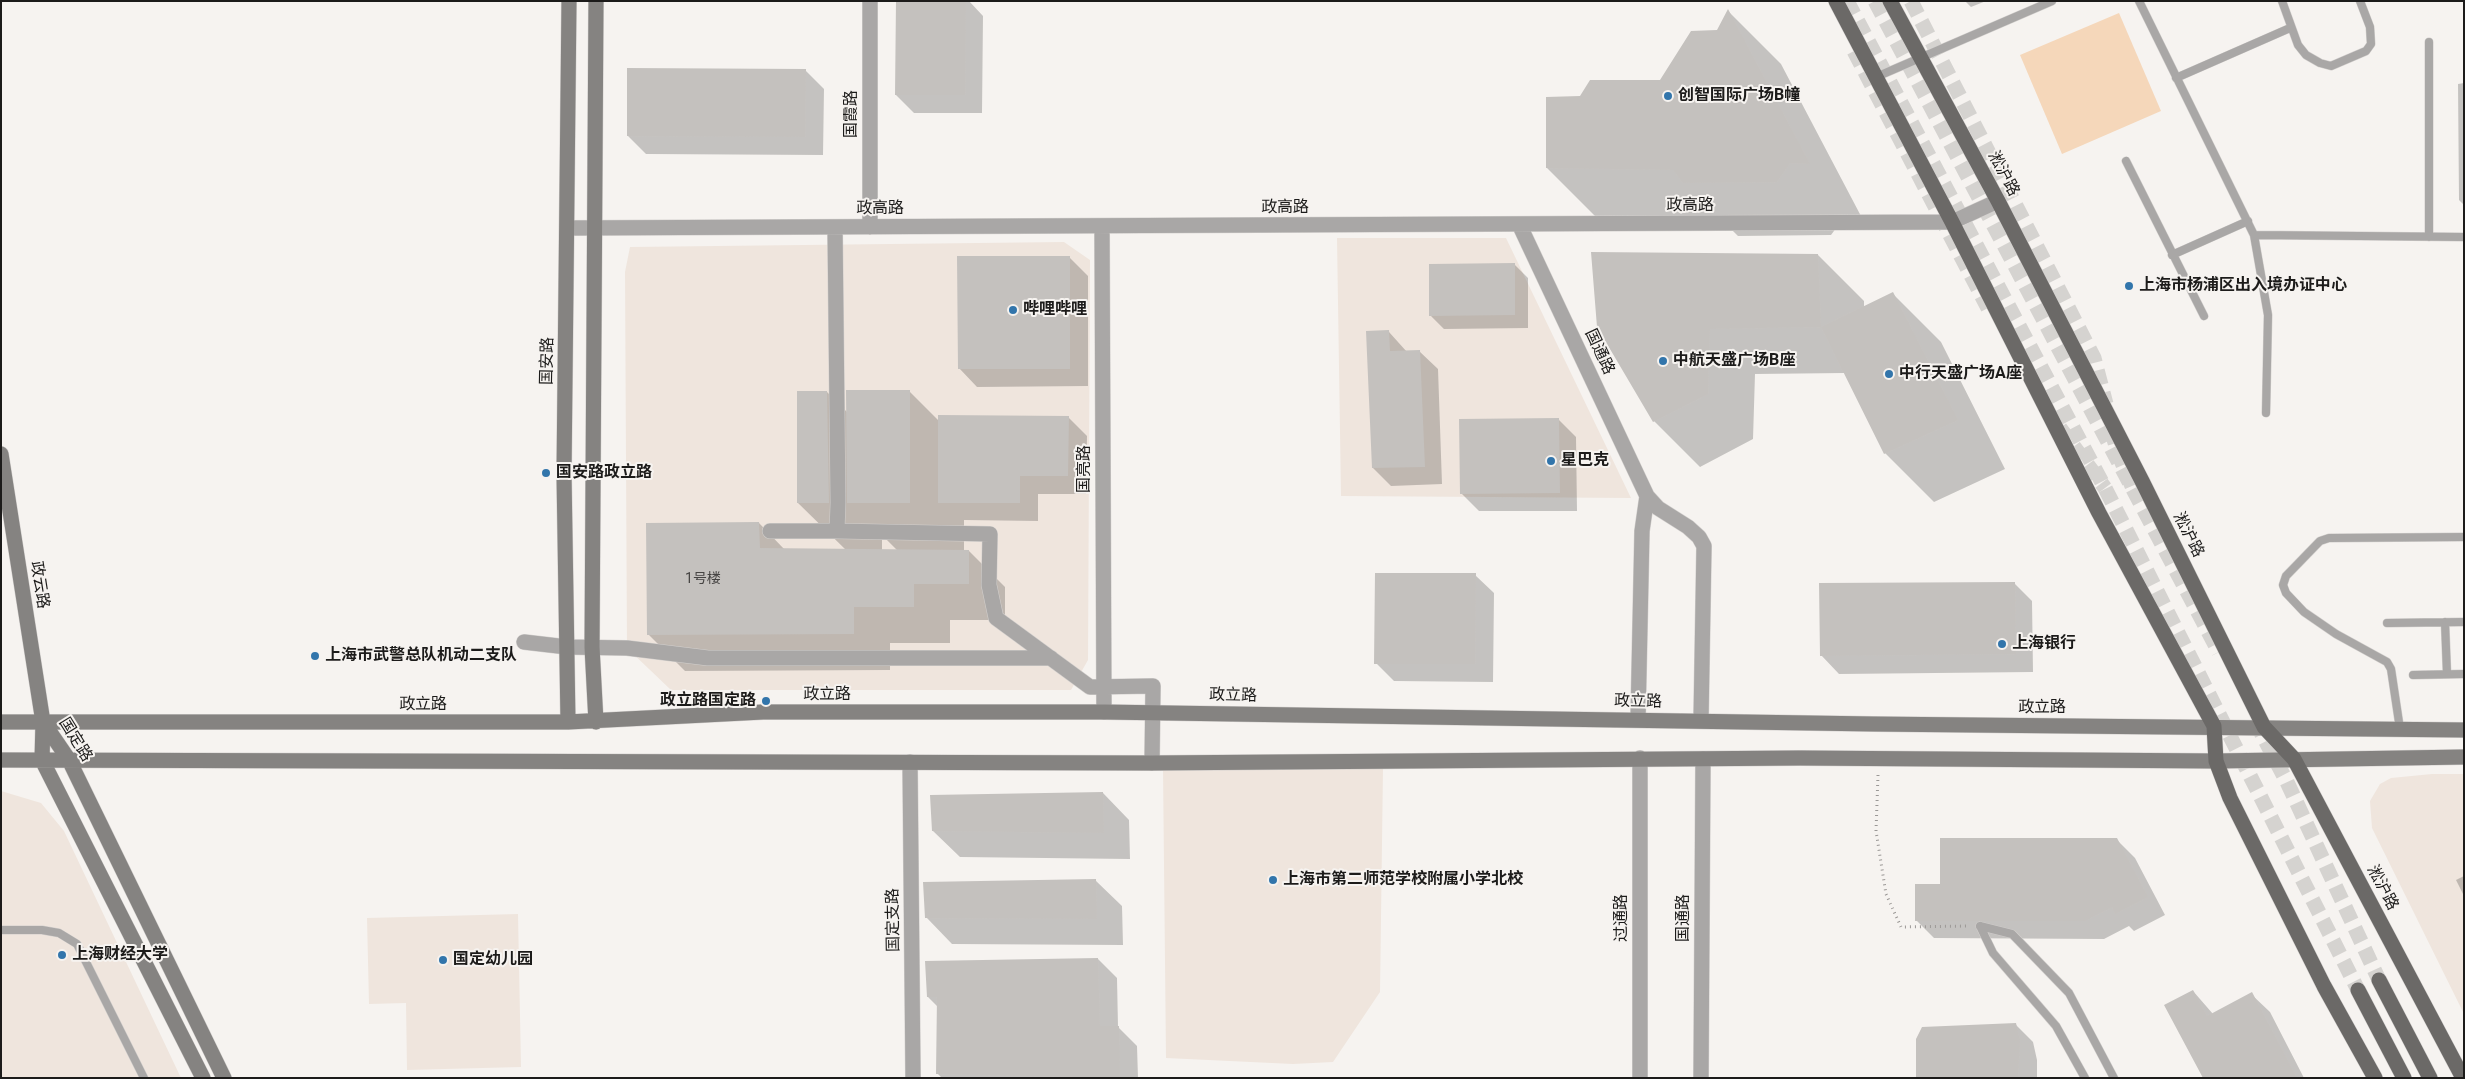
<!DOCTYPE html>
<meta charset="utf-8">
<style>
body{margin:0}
#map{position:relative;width:2465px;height:1079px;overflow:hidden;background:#f6f3f0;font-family:Roboto,sans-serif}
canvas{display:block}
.frame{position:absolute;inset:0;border:2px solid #1c1b1a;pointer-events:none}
</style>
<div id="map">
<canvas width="2465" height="1079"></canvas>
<div class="frame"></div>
</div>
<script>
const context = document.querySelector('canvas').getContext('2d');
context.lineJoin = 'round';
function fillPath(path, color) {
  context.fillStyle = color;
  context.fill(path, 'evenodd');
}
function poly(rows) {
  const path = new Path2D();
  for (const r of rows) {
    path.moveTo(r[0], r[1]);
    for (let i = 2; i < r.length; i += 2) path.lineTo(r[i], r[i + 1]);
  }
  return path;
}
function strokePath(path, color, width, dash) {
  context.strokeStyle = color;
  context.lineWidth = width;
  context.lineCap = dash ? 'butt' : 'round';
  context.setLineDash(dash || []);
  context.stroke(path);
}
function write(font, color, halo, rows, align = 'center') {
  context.font = font + ' Roboto,"Noto Sans SC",sans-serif';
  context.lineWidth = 4;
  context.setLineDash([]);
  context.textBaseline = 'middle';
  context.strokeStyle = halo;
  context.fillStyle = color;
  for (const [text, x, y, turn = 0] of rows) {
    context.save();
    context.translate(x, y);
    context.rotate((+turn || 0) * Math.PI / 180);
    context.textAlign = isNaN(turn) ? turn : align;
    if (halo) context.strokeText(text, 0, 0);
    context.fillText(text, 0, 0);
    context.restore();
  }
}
const built = poly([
 [1337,238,1506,238,1631,498,1341,496],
 [1064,242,1090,260,1088,660,1071,690,671,690,627,648,625,272,630,247],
 [1163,768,1383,768,1380,992,1333,1062,1293,1064,1166,1058],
 [2432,774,2464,774,2464,1014,2372,828,2370,801,2380,784,2391,778],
 [1,791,41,803,64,831,181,1078,1,1078],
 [518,914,521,1067,407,1070,406,1003,369,1004,367,918]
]);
const green = poly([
 [2119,13,2161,111,2062,154,2020,55]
]);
const shadow = poly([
 [897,1,969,1,983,16,982,113,914,113,896,95],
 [1965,1,1986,1,1971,7],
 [1728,11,1781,64,1862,218,1845,216,1831,235,1738,236,1725,223,1601,222,1547,168,1580,97,1661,82,1718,31],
 [805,70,824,89,823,155,646,154,628,136],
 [2464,83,2464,205,2459,200,2458,84],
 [1818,255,1864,301,1864,308,1893,294,1941,342,2005,469,1934,502,1885,453,1845,373,1755,374,1753,439,1700,467,1654,421,1598,327],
 [1070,258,1088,276,1088,386,977,387,959,368],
 [1514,264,1528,278,1528,328,1444,329,1431,316],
 [1389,332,1407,352,1419,351,1438,369,1442,484,1391,486,1373,468],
 [909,391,939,421,1068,417,1087,436,1086,494,1038,494,1038,521,964,520,964,551,969,551,1005,587,1005,620,950,620,950,643,890,643,890,670,685,671,648,634,759,523,785,550,846,550,798,503,827,392,848,413],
 [882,535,897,550,882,550],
 [1558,419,1576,437,1577,511,1479,511,1461,493],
 [1475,575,1494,593,1493,682,1394,681,1376,663],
 [2014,583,2032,601,2033,672,1839,674,1821,655],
 [1103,793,1129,820,1130,859,960,857,933,831],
 [2117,840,2135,858,2165,915,2134,931,2129,926,2104,939,1934,938,1916,920,1941,885],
 [2464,876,2464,896,2456,880],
 [1095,880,1122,906,1123,945,952,944,926,917],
 [1098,959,1117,978,1118,1027,1137,1046,1138,1078,942,1078,937,1073,938,1007,928,997],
 [2193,991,2213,1014,2251,994,2270,1012,2304,1078,2204,1078],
 [2015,1024,2033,1042,2037,1060,2037,1078,1917,1078]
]);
const building = poly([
 [896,1,966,1,965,95,895,95],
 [1728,9,1810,164,1790,163,1777,182,1683,183,1673,170,1546,168,1546,97,1580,96,1590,80,1660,80,1691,31,1717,30],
 [627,68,806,69,805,137,627,136],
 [1591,252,1818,254,1821,327,1710,329,1708,394,1653,422,1597,327],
 [957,256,1070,256,1070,369,958,369],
 [1515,263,1515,315,1429,316,1429,264],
 [1893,292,1958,420,1884,454,1821,327],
 [1389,330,1390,351,1420,350,1425,467,1372,468,1366,331],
 [846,390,910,390,910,503,847,503],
 [797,391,827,391,829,503,797,503],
 [938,415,1069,416,1068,476,1020,476,1020,503,938,503],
 [1559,418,1560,493,1460,494,1459,419],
 [759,522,760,548,969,550,969,584,914,584,914,607,854,607,854,634,647,635,646,523],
 [1375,573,1476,573,1475,664,1374,664],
 [2015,582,2016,654,1820,656,1819,583],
 [1103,792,1104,833,932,831,930,795],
 [1940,838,2117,838,2148,897,2115,914,2112,907,2085,921,1915,921,1915,884,1940,884],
 [1096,879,1097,919,925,918,923,882],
 [1098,958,1100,1026,1119,1026,1120,1078,936,1074,937,997,927,997,925,961],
 [2193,990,2207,1016,2252,992,2297,1078,2203,1078,2164,1005],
 [2016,1023,2020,1041,2018,1078,1916,1078,1916,1039,1922,1027]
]);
const secondaryTunnel = poly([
 [1911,1,2094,358,2106,404],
 [1854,51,1988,308],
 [2060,428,2105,488],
 [2111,429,2118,453,2132,486]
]);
const primaryTunnel = poly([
 [1847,1,2105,488,2358,990],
 [1875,1,2219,652],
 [2255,721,2287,782,2379,980]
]);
const path = poly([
 [1878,775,1876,831,1886,894,1901,927,1969,926]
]);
const lane = poly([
 [2139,1,2254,235,2268,315,2266,413],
 [2282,1,2298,45,2306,55,2320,63,2331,66,2366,51,2371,44,2370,27,2360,1],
 [2429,42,2429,237],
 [1876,77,2052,1],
 [2176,78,2290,28],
 [2126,161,2204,316],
 [2254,235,2464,237],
 [2172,255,2248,221],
 [2445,622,2447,674],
 [2387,623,2464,622],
 [2413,675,2464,674],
 [2400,729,2391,669,2387,662,2336,634,2304,612,2286,593,2283,585,2286,576,2320,541,2329,538,2464,537],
 [1980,926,2012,934,2069,993,2114,1078],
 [1980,926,1993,953,2056,1026,2085,1078],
 [1,930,42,930,59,933,77,944,144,1078]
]);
const street = poly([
 [1519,224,1647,496,1658,508,1688,527,1699,537,1704,546,1701,720],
 [1102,226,1104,712],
 [835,227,838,503,837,531,990,534,989,585,996,618,1090,687,1153,686,1152,763],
 [870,227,870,1],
 [568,228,1952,222,1998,201],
 [770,531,837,531],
 [524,642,567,647,627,648,708,658,1051,658],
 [1638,719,1642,531,1647,496],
 [910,762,913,1078],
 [1640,1078,1640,758],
 [1701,1078,1703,759]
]);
const secondary = poly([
 [1,454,43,722,42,760,203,1078],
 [1,722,568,722,763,712,1104,712,1873,724,2464,730],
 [43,722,69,760,224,1078],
 [568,722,564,474,569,1],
 [596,722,592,647,596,1],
 [1,760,1152,763,1800,758,2216,761,2464,757]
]);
const primary = poly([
 [1836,1,1952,222,2099,513,2214,726,2216,761,2230,798,2324,986,2375,1078],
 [1890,1,1998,201,2142,481,2264,727,2294,759,2463,1078],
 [2379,980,2430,1078],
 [2358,990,2404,1078]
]);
const markers = [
 [1668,96,5,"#3275ab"],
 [2129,286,5,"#3275ab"],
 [1013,310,5,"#3275ab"],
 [1663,361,5,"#3275ab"],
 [1889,374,5,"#3275ab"],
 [1551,461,5,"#3275ab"],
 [546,473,5,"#3275ab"],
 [2002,644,5,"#3275ab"],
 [315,656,5,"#3275ab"],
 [766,701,5,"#3275ab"],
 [1273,880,5,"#3275ab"],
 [62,955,5,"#3275ab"],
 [443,960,5,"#3275ab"]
];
const numberNames = [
 ["1号楼",703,579]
];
const poiNames = [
 ["创智国际广场B幢",1678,96],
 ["上海市杨浦区出入境办证中心",2139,286],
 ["哔哩哔哩",1023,310],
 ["中航天盛广场B座",1673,361],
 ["中行天盛广场A座",1899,374],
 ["星巴克",1561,461],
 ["国安路政立路",556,473],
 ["上海银行",2012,644],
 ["上海市武警总队机动二支队",325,656],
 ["政立路国定路",756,701,"right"],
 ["上海市第二师范学校附属小学北校",1283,880],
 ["上海财经大学",72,955],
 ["国定幼儿园",453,960]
];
const streetNames = [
 ["国霞路",852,114,-90],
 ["淞沪路",2003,174,62],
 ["政高路",1690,206],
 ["政高路",1285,208],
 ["政高路",880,209],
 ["国通路",1599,352,65],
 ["国安路",548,361,-89],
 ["国亮路",1085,469,-90],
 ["淞沪路",2188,535,63],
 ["政云路",39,585,81],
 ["政立路",827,695],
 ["政立路",1233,696,1],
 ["政立路",1638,702,1],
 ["政立路",423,705],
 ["政立路",2042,708],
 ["国定路",75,740,58],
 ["淞沪路",2382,888,62],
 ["过通路",1622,918,-90],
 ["国通路",1684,918,-90],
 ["国定支路",894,920,-91]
];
fillPath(built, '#efe5dd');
fillPath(green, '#f5d7ba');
fillPath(shadow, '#0003');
fillPath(building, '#c4c1be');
strokePath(secondaryTunnel, '#d5d3d0', 15, [15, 8]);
strokePath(primaryTunnel, '#d5d3d0', 15, [15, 8]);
strokePath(lane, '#d3d0ce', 9);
strokePath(street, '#d3d0ce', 16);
strokePath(secondary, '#d3d0ce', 16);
strokePath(primary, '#d3d0ce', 16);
strokePath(path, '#9b9896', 3, [1, 4]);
strokePath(lane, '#a9a7a6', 8);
strokePath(street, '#a9a7a6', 15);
strokePath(secondary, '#858381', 15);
strokePath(primary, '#6b6967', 15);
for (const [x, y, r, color] of markers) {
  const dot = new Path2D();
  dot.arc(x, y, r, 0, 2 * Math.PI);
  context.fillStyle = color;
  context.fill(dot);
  strokePath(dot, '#f6f3f0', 2);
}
write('14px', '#464443', null, numberNames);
write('bold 16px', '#1c1b1a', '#f6f3f0', poiNames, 'left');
write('16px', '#1c1b1a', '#f6f3f0', streetNames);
</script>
